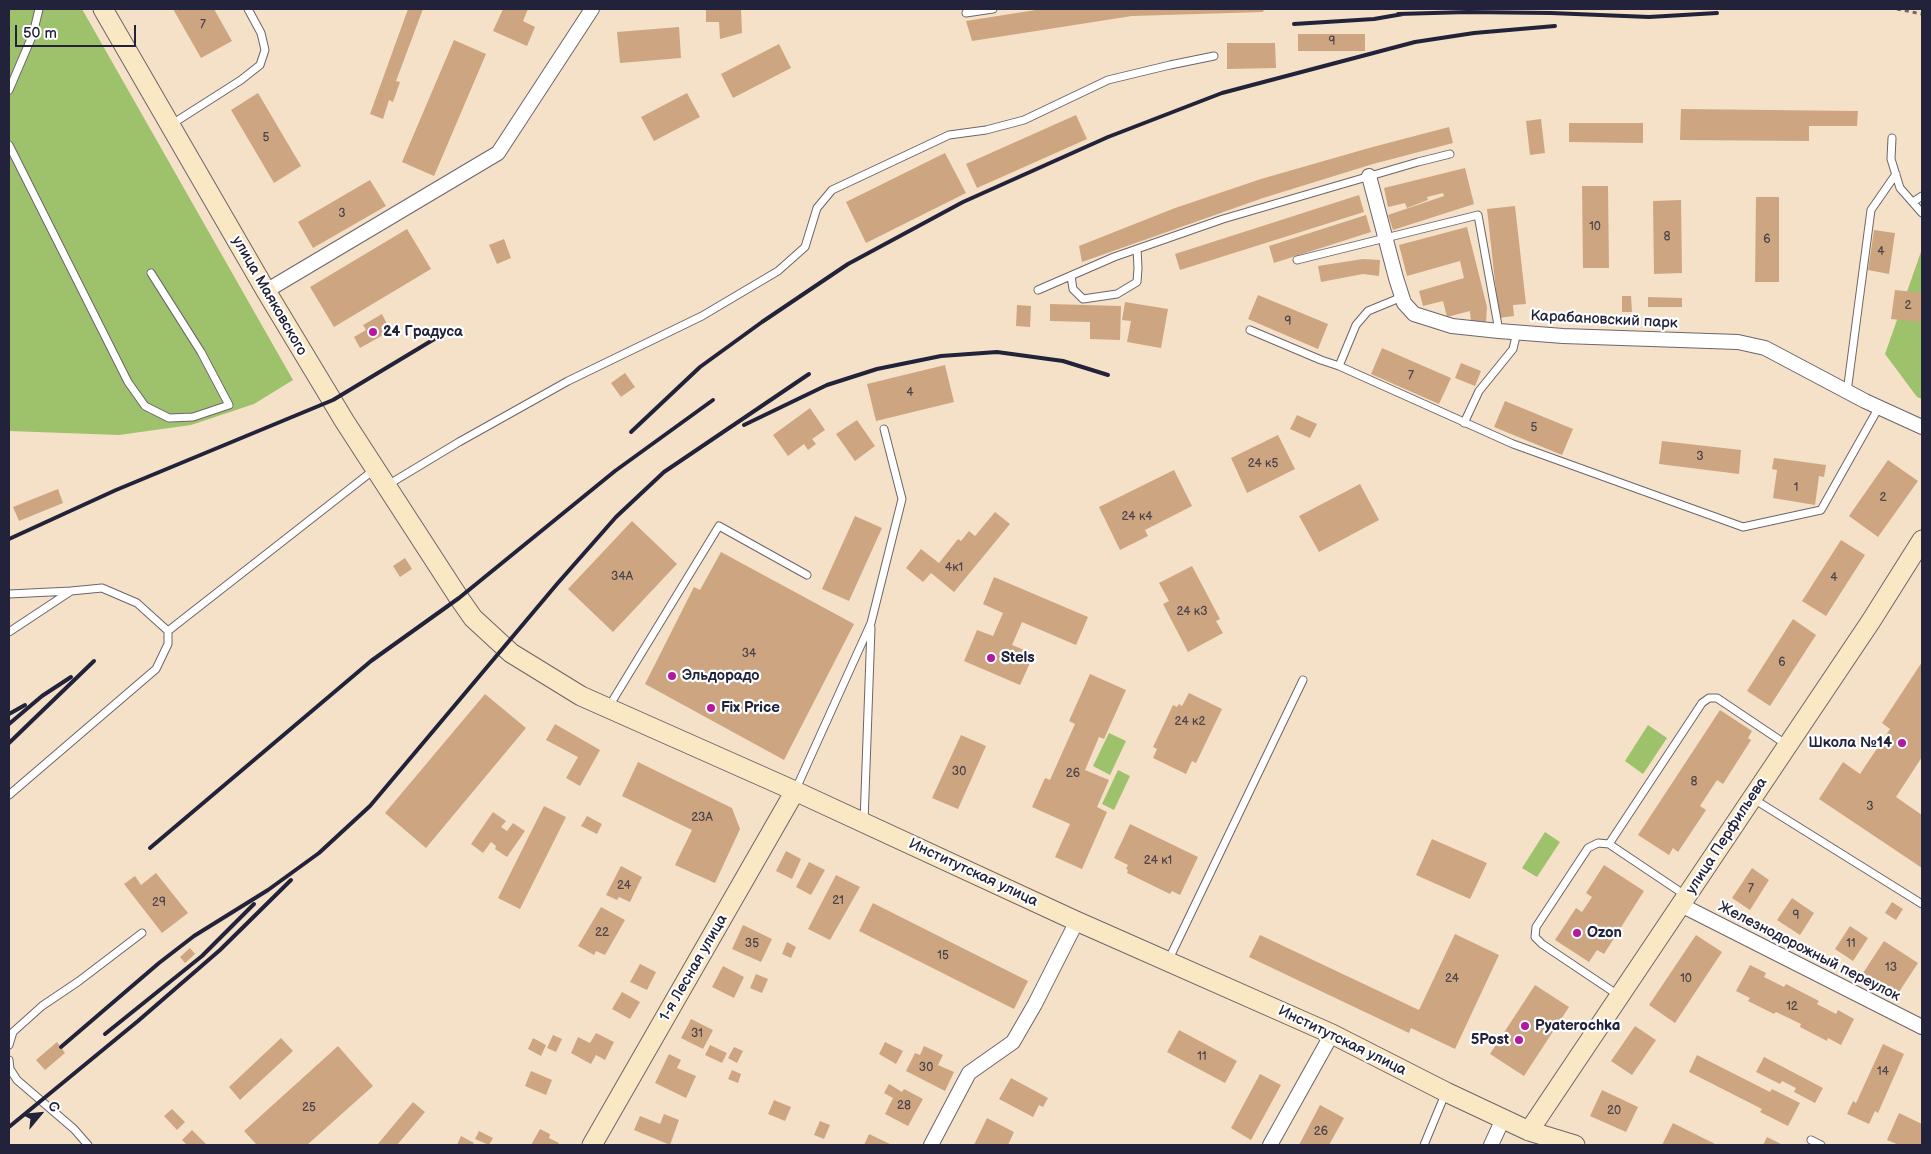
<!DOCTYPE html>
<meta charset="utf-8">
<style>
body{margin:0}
#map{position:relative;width:1931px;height:1154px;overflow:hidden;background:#f5e1c7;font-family:"Balsamiq Sans",sans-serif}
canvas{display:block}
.frame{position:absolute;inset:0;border:10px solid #22223b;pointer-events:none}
.north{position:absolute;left:15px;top:1089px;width:50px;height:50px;-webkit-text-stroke:4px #fff;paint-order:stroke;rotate:62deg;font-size:14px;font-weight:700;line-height:20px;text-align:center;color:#22223b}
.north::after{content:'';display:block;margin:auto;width:18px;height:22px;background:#22223b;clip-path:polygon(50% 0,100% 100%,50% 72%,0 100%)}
.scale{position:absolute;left:15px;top:25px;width:121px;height:22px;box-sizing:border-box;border:2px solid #22223b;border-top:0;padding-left:6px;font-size:15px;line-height:18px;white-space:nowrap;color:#22223b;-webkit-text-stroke:4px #fff;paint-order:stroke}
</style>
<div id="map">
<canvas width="1931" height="1154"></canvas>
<div class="frame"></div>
<div class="north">С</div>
<div class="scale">50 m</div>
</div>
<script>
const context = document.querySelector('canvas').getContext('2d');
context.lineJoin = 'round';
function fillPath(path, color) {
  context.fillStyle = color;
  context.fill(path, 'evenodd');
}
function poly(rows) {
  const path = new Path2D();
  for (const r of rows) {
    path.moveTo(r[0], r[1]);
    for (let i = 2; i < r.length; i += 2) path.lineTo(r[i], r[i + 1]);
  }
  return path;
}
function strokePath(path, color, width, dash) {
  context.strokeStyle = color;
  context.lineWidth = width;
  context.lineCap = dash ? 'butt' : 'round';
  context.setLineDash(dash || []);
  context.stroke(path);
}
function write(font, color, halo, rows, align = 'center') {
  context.font = font + ' "Balsamiq Sans",sans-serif';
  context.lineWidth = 4.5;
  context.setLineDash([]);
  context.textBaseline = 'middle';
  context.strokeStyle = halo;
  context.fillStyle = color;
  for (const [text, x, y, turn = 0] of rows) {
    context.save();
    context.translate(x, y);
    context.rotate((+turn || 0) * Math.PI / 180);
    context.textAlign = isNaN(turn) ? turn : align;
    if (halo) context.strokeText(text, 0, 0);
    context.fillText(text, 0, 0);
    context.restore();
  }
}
const green = poly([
 [9,9,82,9,293,380,254,404,191,425,119,435,9,431],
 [1922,249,1922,399,1917,397,1885,354],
 [1648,725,1667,738,1643,774,1625,761],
 [1109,733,1126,741,1110,775,1093,766],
 [1118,770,1130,776,1114,810,1102,804],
 [1545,832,1560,842,1537,877,1522,868]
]);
const building = poly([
 [173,9,214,9,232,41,201,58],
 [408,9,423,9,396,81,400,82,393,102,389,100,383,119,370,114],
 [503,9,528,9,523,21,535,27,527,46,493,31],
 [706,9,741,9,742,33,720,39,719,22,706,22],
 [1042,9,1264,9,1263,12,1132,16,972,41,966,21],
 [679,27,681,58,620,63,617,32],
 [1298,34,1365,34,1365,51,1298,51],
 [454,40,486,54,434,176,402,162],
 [1227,43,1275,43,1276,68,1227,69],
 [779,44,791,68,733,98,721,74],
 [258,93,301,166,274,183,231,110],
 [687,93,700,117,654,141,641,117],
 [1681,109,1858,111,1857,126,1809,126,1809,141,1680,140],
 [1076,115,1087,139,977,188,966,164],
 [1541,119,1545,153,1530,155,1526,121],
 [1569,123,1643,123,1643,143,1569,142],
 [1449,127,1453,143,1373,164,1263,198,1082,262,1079,246,1175,208,1261,179,1369,148],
 [945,153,966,193,866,243,846,202],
 [1465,168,1474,204,1393,230,1388,215,1444,196,1443,193,1427,197,1428,200,1407,208,1405,203,1388,207,1384,188],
 [370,180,386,206,313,248,298,222],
 [1582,186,1608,186,1609,268,1583,268],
 [1359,195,1364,212,1180,270,1175,254],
 [1756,197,1779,197,1779,282,1755,282],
 [1681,200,1682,273,1654,274,1653,201],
 [1515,206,1526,304,1513,305,1514,316,1499,318,1487,209],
 [1366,215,1371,232,1274,263,1269,246],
 [1467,227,1487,307,1486,323,1471,323,1470,311,1447,317,1443,301,1423,306,1419,291,1464,278,1460,261,1407,276,1399,245],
 [407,229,431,269,334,327,310,287],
 [1874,230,1895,233,1889,274,1868,270],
 [504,239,511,258,497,264,489,245],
 [1363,259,1380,260,1379,276,1363,274,1321,282,1318,266],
 [1895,290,1922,293,1922,322,1891,319],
 [1258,295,1328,324,1318,349,1248,319],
 [1622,296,1631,296,1632,312,1622,312],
 [1648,297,1682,298,1682,307,1648,307],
 [1125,302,1168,309,1161,348,1127,342,1131,321,1122,320],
 [1050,304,1121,306,1120,340,1090,339,1090,322,1050,321],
 [1017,305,1031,306,1030,327,1016,326],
 [382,314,387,324,381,327,385,334,360,348,354,337,366,330,363,325],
 [1382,348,1451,378,1439,404,1371,374],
 [1461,363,1481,371,1475,386,1455,378],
 [945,365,954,402,876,421,867,384],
 [625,373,635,387,621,397,611,383],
 [1505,401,1573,429,1562,455,1494,427],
 [810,408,825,430,812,439,816,444,808,450,804,444,788,456,773,435],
 [1297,415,1317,424,1310,438,1290,429],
 [857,420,875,446,855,461,836,434],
 [1278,435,1295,469,1247,493,1231,458],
 [1662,441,1741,450,1739,474,1659,464],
 [1774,458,1826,465,1824,477,1819,476,1815,505,1773,498,1777,470,1772,469],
 [1888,460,1918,481,1878,537,1849,516],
 [1174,470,1192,506,1145,530,1148,536,1120,550,1099,507],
 [1360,484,1379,520,1319,552,1299,516],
 [58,489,63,503,19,521,13,507],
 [995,512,1010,524,954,592,931,573,923,582,906,568,921,549,939,563,958,539,961,541,969,531,975,536],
 [855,516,882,528,849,601,822,589],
 [632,521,677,564,613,632,568,589],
 [1841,540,1865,555,1826,616,1802,601],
 [721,552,854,624,784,760,645,684,694,587,700,590],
 [405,558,412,569,400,577,393,566],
 [1192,566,1220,619,1216,621,1223,633,1188,652,1163,604,1169,601,1159,583],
 [994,577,1088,617,1076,645,1022,622,1012,645,1034,654,1020,685,964,661,977,630,993,636,1003,613,983,604],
 [1793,619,1816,635,1770,706,1747,691],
 [1922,662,1922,757,1896,797,1922,815,1922,868,1819,799,1843,762,1860,774,1890,729,1882,723],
 [1090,674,1126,690,1104,739,1099,737,1085,770,1109,780,1097,807,1107,812,1082,869,1055,857,1070,824,1032,807,1045,778,1050,780,1075,724,1069,721],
 [1189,693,1222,709,1196,763,1192,761,1186,774,1153,758,1157,749,1153,747,1173,705,1177,707,1179,704,1182,706],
 [485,694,526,728,426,848,385,813],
 [1720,710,1752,731,1748,738,1751,740,1723,784,1717,780,1700,806,1706,810,1678,852,1673,848,1669,855,1638,835],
 [555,724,600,750,580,786,566,778,578,757,546,740],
 [961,735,986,746,958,809,932,798],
 [638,762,732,808,740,829,715,883,675,865,692,830,622,796],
 [544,806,566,817,520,909,498,898],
 [493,812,506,821,501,827,507,831,513,823,525,831,507,857,495,849,496,846,491,842,483,853,471,844],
 [587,816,602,824,597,834,581,826],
 [1130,824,1198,857,1180,895,1172,891,1170,894,1127,873,1128,870,1126,869,1128,865,1114,858],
 [1432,839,1487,863,1470,899,1416,875],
 [786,851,801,859,792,879,776,871],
 [809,862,825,870,811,895,796,887],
 [1604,865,1644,891,1604,954,1597,950,1589,962,1555,940,1576,908,1582,912,1592,897,1586,893],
 [621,866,642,877,630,902,619,897,617,900,606,895],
 [1752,868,1769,880,1750,910,1732,898],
 [156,873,188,913,162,933,124,884,135,876,141,885],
 [836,875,860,887,830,940,808,929],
 [1792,898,1814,913,1800,935,1777,920],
 [1892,902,1903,909,1896,920,1885,913],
 [873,903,1028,981,1014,1009,859,931],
 [601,907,625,920,605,955,596,951,594,955,578,946],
 [743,925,772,939,761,962,732,949],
 [1850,926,1868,938,1853,961,1835,949],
 [1455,934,1499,955,1455,1049,1411,1028,1409,1033,1249,957,1260,935,1419,1010],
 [1696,935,1722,952,1675,1023,1649,1005],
 [1884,941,1918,963,1897,995,1863,973],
 [787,942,796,947,791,958,782,954],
 [190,948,195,954,185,963,180,957],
 [640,964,656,972,647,990,630,982],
 [1750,965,1766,973,1764,977,1784,987,1786,984,1819,1001,1817,1004,1836,1014,1838,1010,1854,1019,1841,1045,1828,1038,1827,1041,1800,1027,1801,1024,1776,1012,1774,1014,1748,1001,1750,998,1736,991],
 [723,966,744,977,734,998,712,987],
 [756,974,768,979,762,993,750,988],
 [1535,985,1569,1007,1524,1076,1490,1054],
 [622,992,640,1002,630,1019,612,1009],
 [691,1019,713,1030,703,1049,681,1038],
 [1635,1026,1656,1040,1632,1075,1611,1061],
 [1179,1030,1237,1061,1225,1083,1167,1052],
 [596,1033,614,1042,605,1060,596,1055,591,1064,571,1053,578,1037,590,1043],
 [553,1035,562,1039,556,1052,547,1048],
 [281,1038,293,1051,240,1100,229,1087],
 [533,1038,546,1045,541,1056,528,1049],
 [57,1042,65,1053,45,1070,36,1060],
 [885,1042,903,1051,896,1064,879,1054],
 [1883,1044,1904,1054,1878,1113,1875,1111,1869,1124,1847,1114,1853,1101,1856,1103],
 [710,1045,727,1053,722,1063,705,1055],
 [338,1046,373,1086,307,1145,257,1145,244,1131],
 [924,1046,943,1055,938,1065,954,1072,945,1091,906,1071,915,1053,920,1055],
 [734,1047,743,1051,737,1063,728,1058],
 [669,1054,681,1060,677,1068,696,1076,686,1098,655,1083],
 [1697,1055,1770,1092,1772,1089,1800,1103,1788,1126,1760,1112,1762,1109,1689,1072],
 [1764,1057,1823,1088,1815,1103,1794,1092,1796,1088,1782,1081,1780,1084,1756,1072],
 [732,1070,741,1074,738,1083,728,1079],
 [531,1071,552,1080,546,1095,525,1086],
 [1260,1074,1281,1085,1251,1140,1231,1128],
 [1011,1078,1048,1098,1043,1107,1039,1105,1033,1117,999,1099],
 [889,1084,902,1092,904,1089,923,1099,908,1126,885,1114,893,1098,884,1093],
 [1602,1090,1638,1107,1626,1132,1590,1116],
 [774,1100,791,1107,785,1121,768,1114],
 [413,1102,425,1112,397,1145,377,1145],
 [1320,1105,1344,1118,1329,1145,1299,1145],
 [172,1109,185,1122,177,1130,164,1116],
 [1899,1113,1922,1124,1922,1145,1899,1145,1887,1140],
 [664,1114,679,1120,670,1145,634,1130,640,1116,660,1124],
 [987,1118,1014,1132,1008,1145,974,1145],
 [820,1121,830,1125,824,1139,814,1135],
 [1673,1123,1717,1145,1662,1145],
 [540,1129,550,1134,549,1138,559,1143,558,1145,531,1145],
 [192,1130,207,1145,187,1145,182,1140],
 [479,1131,493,1138,489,1145,475,1139],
 [869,1134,892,1145,864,1145],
 [461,1136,474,1143,472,1145,457,1145],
 [1767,1137,1783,1145,1763,1145]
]);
const path = poly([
 [1897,9,1922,14]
]);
const lane = poly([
 [966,13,993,9],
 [9,90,33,34,39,9],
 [172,124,241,80,260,65,265,50,261,33,248,9],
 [1892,138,1891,159,1900,188,1922,213],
 [9,145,128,382,145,406,169,418,193,417,229,405,201,352,151,273],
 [1913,202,1922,196],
 [1297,260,1478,215,1499,331],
 [1071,276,1073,289,1083,299,1117,294,1137,282,1138,268,1137,249],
 [1038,290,1114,257,1223,219,1418,162,1450,154],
 [1250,330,1321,360,1339,366,1513,444,1743,527,1821,510,1879,407],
 [1339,366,1356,325,1368,311,1402,297],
 [1847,392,1871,210,1896,174],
 [1464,423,1479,391,1513,349,1517,332],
 [386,486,459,442,568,381,702,316,778,271,805,247,817,208,832,190,949,135,986,130,1024,120,1108,80,1170,65,1214,56],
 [9,594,71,591],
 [168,631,375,469],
 [9,632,71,591,102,588,137,603,168,631,168,644,156,669,9,795],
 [608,708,719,526,807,575],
 [795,791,871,623,902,499,884,429],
 [1752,798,1922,904],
 [864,822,871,628],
 [1609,844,1702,703,1709,698,1717,698,1787,745],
 [1168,961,1303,680],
 [1618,995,1542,944,1535,937,1536,927,1588,848,1598,843,1609,844,1685,895],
 [9,1045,13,1032,42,1006,79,981,142,933],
 [9,1060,10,1069,17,1080,74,1129,88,1145],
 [1811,1140,1821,1145],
 [1424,1145,1446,1092]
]);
const street = poly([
 [1369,176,1396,278,1404,303,1414,314,1452,326,1499,331,1563,336,1738,342,1765,348,1865,401,1922,427],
 [266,291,498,153,592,9],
 [1681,905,1922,1027],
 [931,1145,969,1073,1013,1042,1035,1004,1077,921],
 [1270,1145,1332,1034],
 [1491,1145,1503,1119]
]);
const secondary = poly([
 [103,9,266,291,345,422,459,598,473,618,511,653,581,696,795,791,1074,920,1332,1034,1446,1092,1529,1131,1575,1145],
 [1529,1131,1871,621,1922,540],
 [592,1145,795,791]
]);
const rail = poly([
 [1398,14,1468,12,1551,13,1649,17,1717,13],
 [1294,24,1374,19,1403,14],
 [744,425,827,385,877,369,941,356,997,352,1063,361,1108,375],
 [631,432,700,367,762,322,848,264,963,202,1108,137,1222,93,1415,42,1474,33,1555,26],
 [9,539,116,490,333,400,446,332],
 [9,714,25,705],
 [9,724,42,696,71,677],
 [9,743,94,661],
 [150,848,371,661,459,598,615,471,713,400],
 [105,1034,202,956,254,904],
 [61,1047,159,963,194,936,268,890,319,853,370,806,557,584,616,517,664,472,809,374],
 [9,1127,138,1021,220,950,291,880]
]);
const markers = [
 [373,332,5,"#b5179e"],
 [991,658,5,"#b5179e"],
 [672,676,5,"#b5179e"],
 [711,708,5,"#b5179e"],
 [1902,743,5,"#b5179e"],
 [1577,933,5,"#b5179e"],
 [1525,1026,5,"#b5179e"],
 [1519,1040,5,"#b5179e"]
];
const numberNames = [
 ["7",203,25],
 ["9",1332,42],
 ["5",266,138],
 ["3",342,214],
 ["10",1595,227],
 ["8",1667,237],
 ["6",1767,240],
 ["4",1881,252],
 ["2",1908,306],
 ["9",1288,322],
 ["7",1411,376],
 ["4",910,393],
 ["5",1534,428],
 ["3",1700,457],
 ["24 к5",1263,464],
 ["1",1796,488],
 ["2",1883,498],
 ["24 к4",1137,517],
 ["4к1",954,568],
 ["34А",622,577],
 ["4",1834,578],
 ["24 к3",1192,612],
 ["34",749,654],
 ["6",1782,663],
 ["24 к2",1190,722],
 ["30",959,772],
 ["26",1073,774],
 ["8",1694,782],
 ["3",1870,807],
 ["23А",702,818],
 ["24 к1",1158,861],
 ["24",624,886],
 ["7",1751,889],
 ["21",838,901],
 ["29",159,903],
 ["9",1796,916],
 ["22",602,933],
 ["35",752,944],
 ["11",1851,944],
 ["15",943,956],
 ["13",1891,968],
 ["24",1452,979],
 ["10",1686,979],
 ["12",1792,1007],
 ["31",697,1034],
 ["11",1202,1057],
 ["30",926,1068],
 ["14",1883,1072],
 ["28",904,1106],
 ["25",309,1108],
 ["20",1614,1111],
 ["26",1321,1132]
];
const streetNames = [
 ["улица Маяковского",269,296,60],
 ["Карабановский парк",1604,320,3],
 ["улица Перфильева",1727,836,-57],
 ["Институтская улица",973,873,25],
 ["Железнодорожный переулок",1809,952,27],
 ["1-я Лесная улица",694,968,-60],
 ["Институтская улица",1342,1041,26]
];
const poiNames = [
 ["24 Градуса",383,332],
 ["Stels",1001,658],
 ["Эльдорадо",682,676],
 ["Fix Price",721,708],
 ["Школа №14",1892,743,"right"],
 ["Ozon",1587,933],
 ["Pyaterochka",1535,1026],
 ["5Post",1509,1040,"right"]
];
fillPath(green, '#9ec26c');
fillPath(building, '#cda681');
strokePath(lane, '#6c656c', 9);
strokePath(street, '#6c656c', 16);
strokePath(secondary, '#6c656c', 21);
strokePath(path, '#6c656c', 3, [4, 4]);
strokePath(lane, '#fff', 7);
strokePath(street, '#fff', 14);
strokePath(secondary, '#fae7c3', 19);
strokePath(rail, '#22223b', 4);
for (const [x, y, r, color] of markers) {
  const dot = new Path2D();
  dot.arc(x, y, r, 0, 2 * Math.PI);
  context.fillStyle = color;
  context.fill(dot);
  strokePath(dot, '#fff', 2);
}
write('12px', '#4d434c', null, numberNames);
write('15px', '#22223b', '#fff', streetNames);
write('bold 15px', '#22223b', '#fff', poiNames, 'left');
</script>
